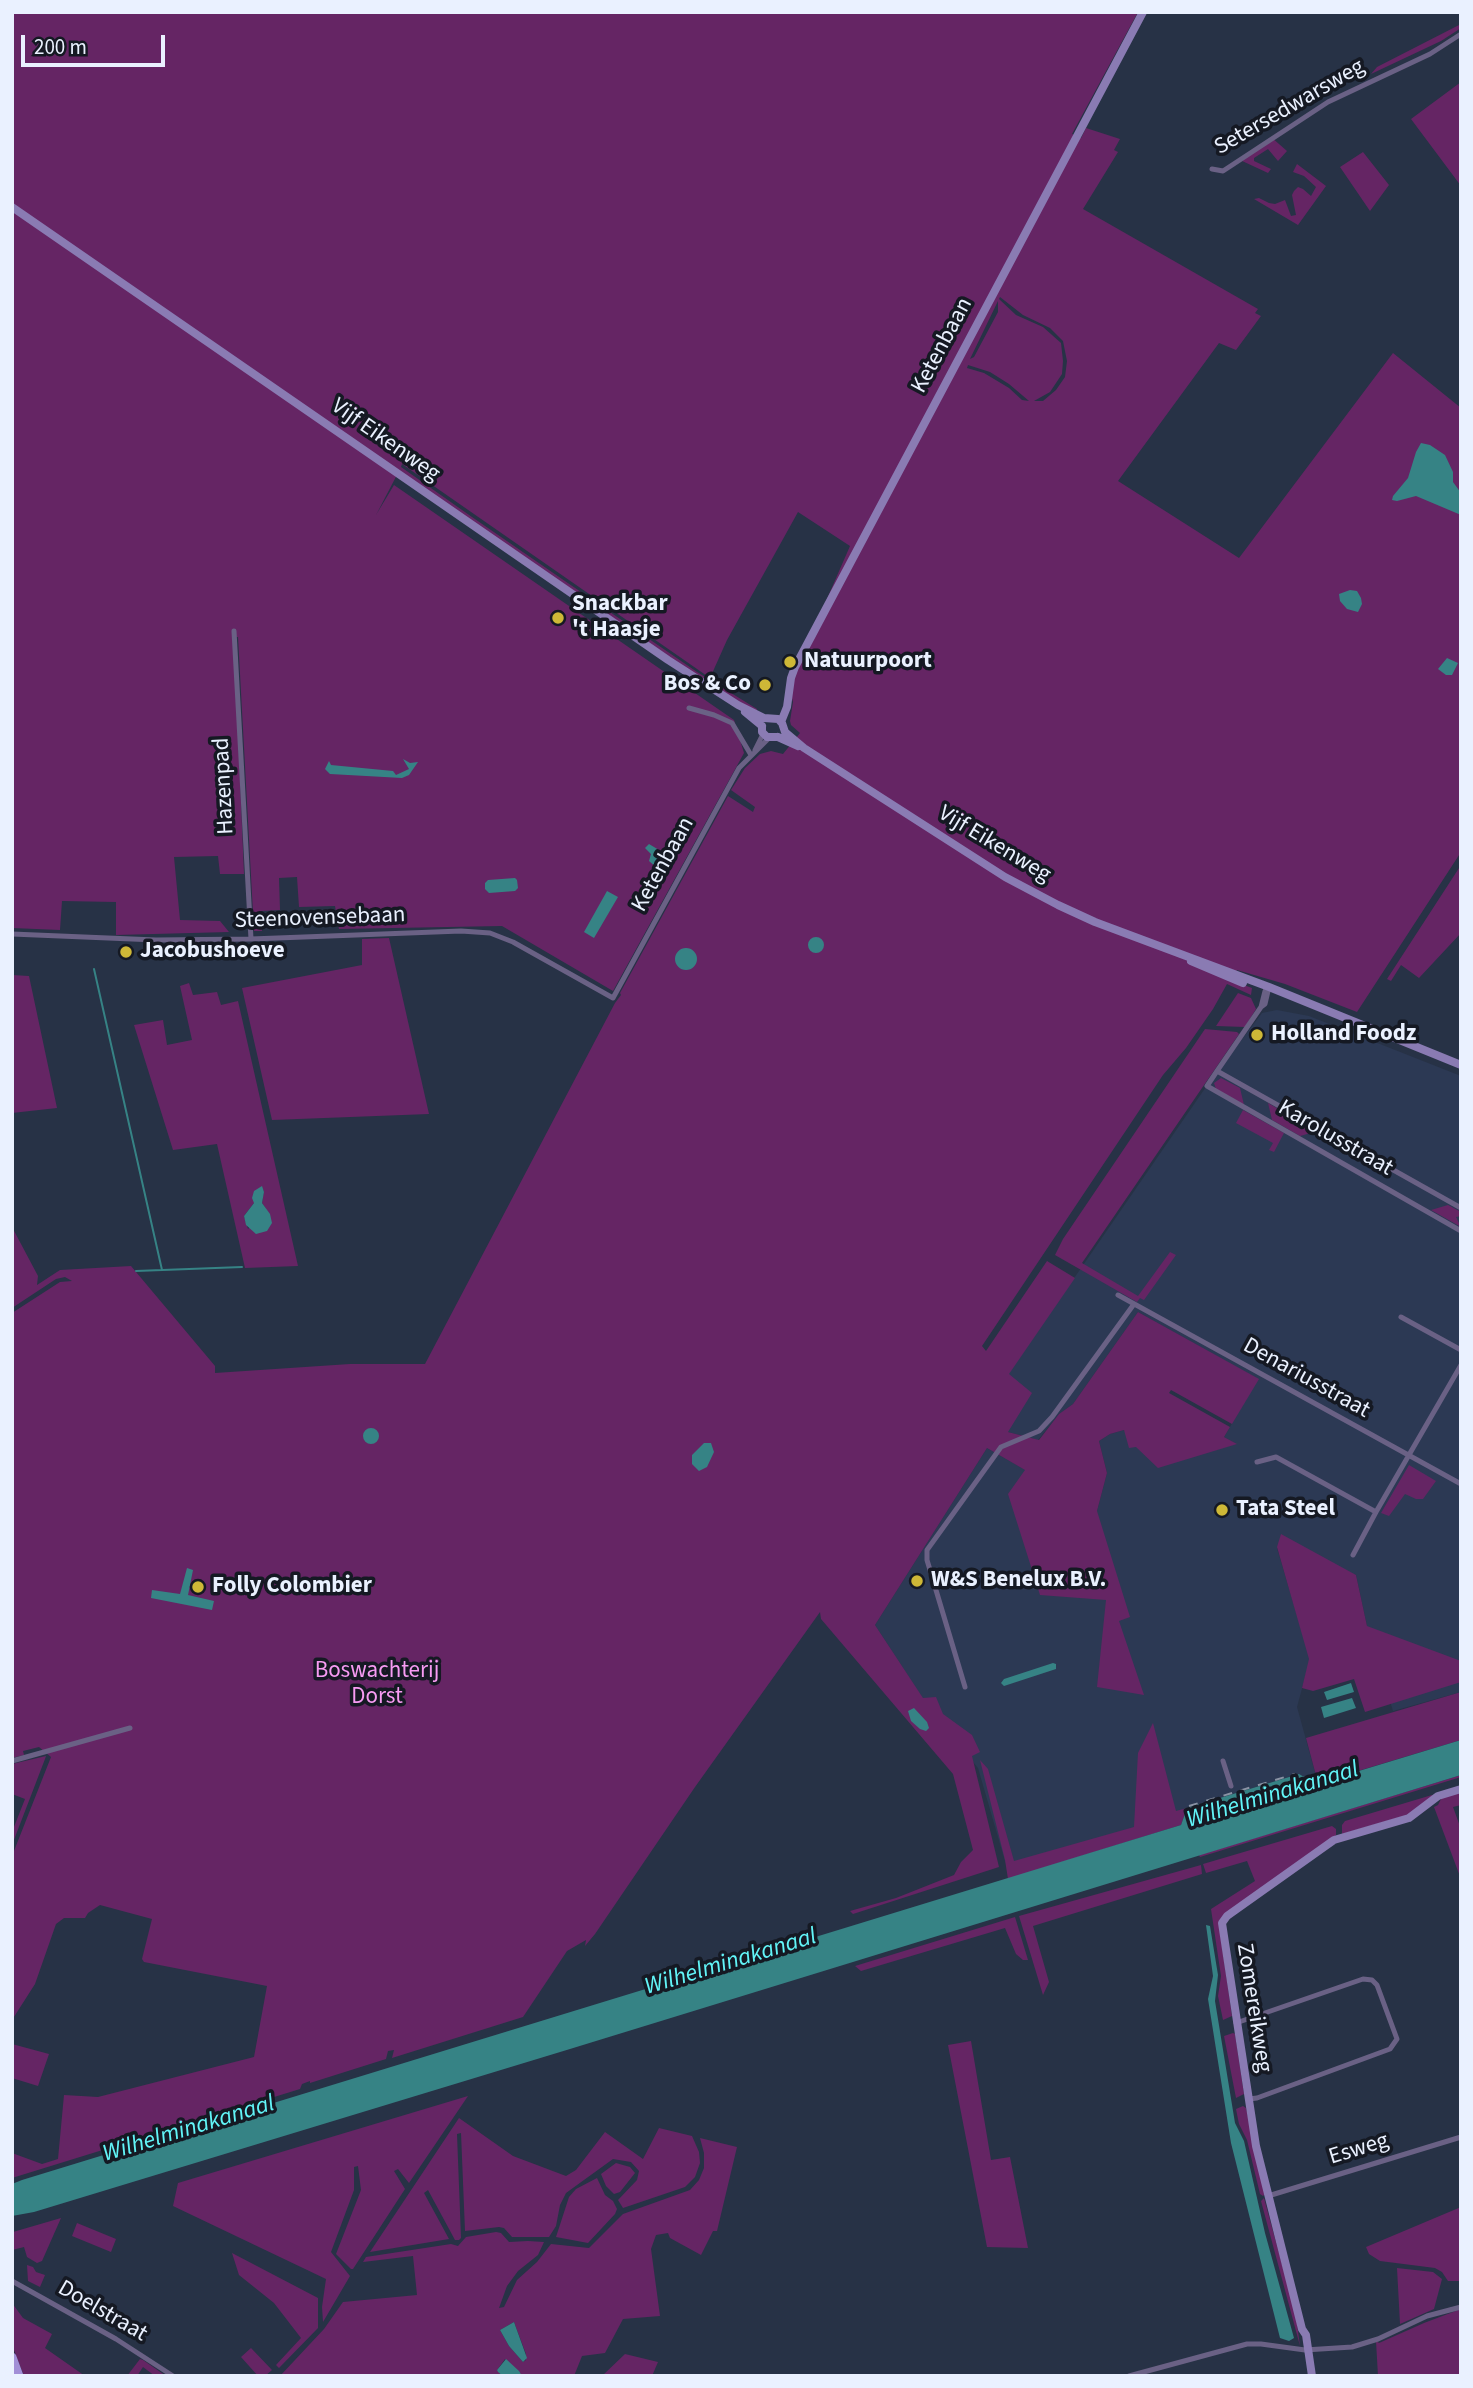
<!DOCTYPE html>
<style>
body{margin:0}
#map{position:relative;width:1473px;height:2388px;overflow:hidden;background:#273246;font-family:"Source Sans 3",sans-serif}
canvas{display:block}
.frame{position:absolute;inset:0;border:14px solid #eaf1ff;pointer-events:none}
.scale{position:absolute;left:21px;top:35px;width:144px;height:32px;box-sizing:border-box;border:4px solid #eaf1ff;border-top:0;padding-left:9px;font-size:21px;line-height:24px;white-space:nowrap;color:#eaf1ff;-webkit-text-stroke:5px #151923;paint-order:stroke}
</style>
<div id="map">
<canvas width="1473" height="2388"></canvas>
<div class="frame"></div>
<div class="scale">200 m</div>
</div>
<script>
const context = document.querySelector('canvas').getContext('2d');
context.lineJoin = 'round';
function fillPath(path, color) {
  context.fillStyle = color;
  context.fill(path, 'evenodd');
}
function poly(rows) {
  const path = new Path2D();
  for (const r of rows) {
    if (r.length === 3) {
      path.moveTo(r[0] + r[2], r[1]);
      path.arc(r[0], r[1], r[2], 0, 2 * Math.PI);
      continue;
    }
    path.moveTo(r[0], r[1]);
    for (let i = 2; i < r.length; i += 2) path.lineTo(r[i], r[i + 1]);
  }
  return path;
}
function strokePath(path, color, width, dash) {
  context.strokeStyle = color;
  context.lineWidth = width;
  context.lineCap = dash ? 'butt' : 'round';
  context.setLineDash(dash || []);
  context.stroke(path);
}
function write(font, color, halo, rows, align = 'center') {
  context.font = font + ' "Source Sans 3",sans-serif';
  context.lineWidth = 7;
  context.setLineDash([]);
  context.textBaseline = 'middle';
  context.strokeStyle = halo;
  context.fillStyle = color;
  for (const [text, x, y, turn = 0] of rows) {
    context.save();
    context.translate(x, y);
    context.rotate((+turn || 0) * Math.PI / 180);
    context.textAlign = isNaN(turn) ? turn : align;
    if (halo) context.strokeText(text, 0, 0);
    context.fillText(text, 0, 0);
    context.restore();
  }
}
const built = poly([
 [1277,1010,1309,1016,1461,1076,1461,1692,1393,1711,1367,1626,1356,1575,1277,1548,1310,1659,1297,1707,1318,1783,1313,1784,1298,1774,1188,1808,1009,1875,978,1768,933,1714,875,1625,987,1448,1097,1511,1107,1473,1099,1441,1110,1434,1124,1430,1135,1447,1236,1444,1224,1437,1258,1379,1138,1312,1073,1404,1059,1414,1038,1440,1008,1432,1008,1374,1208,1084,1262,1013]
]);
const green = poly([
 [12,12,1138,12,1072,134,1081,138,1086,128,1120,139,1114,150,1118,152,1083,209,1258,309,1255,313,1261,316,1236,350,1219,343,1118,481,1239,558,1393,353,1461,408,1461,852,1357,1012,1285,984,1237,970,1230,980,1252,988,1251,995,1227,984,1213,1009,1186,1048,1163,1075,982,1346,986,1351,1047,1261,1075,1278,1009,1374,1032,1393,1008,1432,1039,1440,1059,1414,1073,1404,1138,1312,1259,1379,1232,1424,1171,1390,1169,1393,1230,1427,1224,1437,1237,1444,1158,1468,1136,1447,1129,1448,1124,1430,1110,1434,1099,1441,1107,1473,1097,1511,1130,1617,1119,1621,1144,1695,1097,1687,1106,1600,1040,1595,1008,1494,1025,1470,987,1448,875,1625,923,1698,936,1697,943,1714,972,1735,980,1752,972,1756,999,1867,853,1914,850,1911,896,1898,954,1875,961,1862,973,1850,953,1774,821,1619,820,1612,695,1787,595,1934,585,1946,586,1940,567,1951,523,2017,392,2058,394,2050,388,2051,386,2059,310,2083,310,2081,302,2084,300,2089,12,2178,12,2153,42,2164,58,2159,64,2095,98,2097,254,2057,267,1986,144,1962,142,1959,152,1919,100,1905,88,1913,85,1918,64,1918,56,1924,35,1984,12,2020,12,1856,51,1757,39,1747,23,1751,24,1755,12,1758,12,1313,60,1282,72,1281,65,1277,56,1279,12,1308,12,1227,38,1276,37,1285,60,1270,131,1266,215,1366,215,1373,350,1364,425,1364,615,1003,621,995,620,993,728,796,753,812,755,807,731,790,745,768,760,754,771,751,783,754,800,733,791,725,790,721,793,702,791,695,793,677,850,546,798,512,727,640,710,678,402,464,401,467,472,517,697,672,757,709,756,712,690,671,399,471,376,515,394,485,734,720,744,753,613,991,502,926,339,929,335,906,299,907,297,877,279,878,280,910,261,911,262,931,254,931,238,637,234,637,244,874,220,874,218,856,174,857,180,920,220,921,229,932,116,935,116,902,62,901,60,930,12,928],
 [1000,297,1023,315,1050,328,1063,341,1067,361,1065,377,1056,390,1043,401,1034,401,1050,392,1062,374,1063,361,1061,343,1043,327,1016,315,999,299],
 [998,301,998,312,974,357,970,359],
 [968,365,990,372,1009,384,1029,401,1022,400,1009,388,984,373,967,368],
 [1461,24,1461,28,1441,41,1371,74,1377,67],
 [1461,82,1461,186,1411,119],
 [1271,137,1287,151,1278,161,1268,149,1254,158,1254,161,1271,169,1268,173,1240,160],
 [1363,152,1389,185,1370,211,1340,167],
 [1297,164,1326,186,1298,225,1254,199,1259,198,1269,203,1275,204,1285,200,1291,216,1296,215,1292,195,1294,191,1298,187,1303,189,1311,196,1316,187,1304,176,1293,172],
 [1461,865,1461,933,1419,978,1401,965,1391,981,1387,979],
 [389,938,429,1114,272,1120,242,988,362,965,362,939],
 [12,975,29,976,57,1108,12,1113],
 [189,983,193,995,217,992,221,1005,238,1001,298,1266,245,1268,217,1144,173,1150,134,1025,163,1020,167,1045,192,1040,180,986],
 [264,1190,262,1203,266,1209,248,1229,244,1216],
 [1238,993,1251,998,1256,1009,1245,1027,1216,1026],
 [1205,1029,1237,1032,1239,1034,1082,1263,1138,1296,1170,1252,1176,1255,1144,1300,1140,1298,1137,1302,1055,1255,1063,1239],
 [1221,1078,1240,1088,1244,1105,1216,1089,1214,1083],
 [1268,1103,1304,1124,1318,1131,1300,1136,1272,1120],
 [1243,1110,1284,1133,1274,1152,1269,1150,1273,1143,1236,1123],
 [1448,1205,1461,1212,1461,1216,1456,1217,1461,1227,1431,1210],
 [1409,1465,1436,1481,1423,1499,1416,1499,1405,1494,1389,1516,1381,1513],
 [1281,1534,1356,1575,1367,1626,1461,1661,1461,1682,1365,1712,1354,1679,1313,1691,1302,1688,1309,1659,1277,1547],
 [1461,1692,1461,1740,1318,1783,1306,1738],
 [1153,1723,1176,1811,1187,1808,1181,1825,1008,1879,1005,1860,980,1760,988,1769,1014,1861,1134,1827,1138,1753],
 [46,1756,45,1759,12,1845,12,1832,25,1799,12,1794,12,1764],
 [1461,1775,1461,1777,1200,1857,1199,1855],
 [1461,1791,1461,1805,1453,1807,1461,1829,1461,1879,1434,1807,1438,1805,1442,1797],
 [1432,1795,1433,1797,1411,1814,1342,1834,1342,1825,1345,1821],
 [1332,1826,1336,1829,1336,1835,1219,1925,1232,2016,1223,2020,1218,1996,1221,1976,1211,1909,1255,1881,1247,1861,1206,1873,1203,1864],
 [1201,1865,1202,1874,1033,1926,1049,1982,1043,1995,1019,1916],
 [1015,1917,1028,1960,1023,1960,1016,1954,1005,1928,861,1971,855,1966],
 [1233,2033,1235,2034,1244,2094,1236,2098,1224,2036],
 [971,2041,991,2160,1010,2157,1028,2248,987,2247,948,2045],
 [12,2044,49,2054,38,2086,12,2078],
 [468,2096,409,2183,398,2169,394,2171,405,2189,353,2269,351,2269,336,2254,361,2190,358,2166,354,2167,354,2190,331,2252,350,2276,323,2322,322,2307,326,2279,173,2206,178,2183],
 [1243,2106,1246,2108,1265,2194,1263,2196,1260,2194,1247,2140,1239,2124,1236,2109],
 [459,2118,513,2156,566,2176,576,2170,605,2132,643,2159,659,2128,692,2136,699,2152,700,2163,695,2177,685,2187,623,2208,618,2200,637,2180,639,2171,631,2162,613,2159,566,2193,560,2205,556,2226,549,2237,512,2237,504,2228,499,2227,465,2231,461,2133,457,2134,461,2238,459,2240,455,2240,428,2190,424,2193,449,2239,370,2252],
 [700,2138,737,2147,717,2231,713,2231,701,2255,670,2238,668,2233,656,2235,651,2249,660,2316,623,2319,605,2353,582,2356,574,2376,522,2376,505,2359,497,2370,503,2376,280,2376,324,2329,343,2302,417,2295,413,2256,363,2262,366,2257,451,2244,458,2246,466,2237,496,2232,501,2233,509,2242,528,2241,544,2242,538,2255,518,2271,507,2286,499,2308,504,2307,517,2280,537,2262,551,2244,589,2248,623,2214,690,2190,699,2180,704,2168,704,2153],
 [514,2322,526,2354,526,2360,523,2362,509,2346,500,2330],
 [616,2163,630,2167,635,2173,620,2192,614,2194,606,2186,601,2174],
 [597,2178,605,2195,613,2201,617,2209,615,2214,588,2243,556,2237,569,2197,576,2189],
 [1264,2198,1296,2316,1300,2346,1261,2201],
 [1461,2207,1461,2281,1448,2281,1442,2272,1435,2268,1380,2261,1369,2254,1366,2247],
 [61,2218,42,2261,37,2263,27,2257,24,2247,12,2250,13,2232],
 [77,2223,116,2239,111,2252,72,2236],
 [232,2253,318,2298,318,2328,279,2368,276,2365,301,2338,274,2303,239,2275],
 [27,2265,33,2267,36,2272,45,2275,40,2287,28,2281],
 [1397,2268,1433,2272,1442,2279,1434,2309,1400,2324],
 [12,2303,23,2318,52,2334,45,2348,85,2376,24,2376,12,2345],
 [1461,2309,1461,2376,1378,2376,1376,2341,1379,2343,1424,2323],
 [251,2348,272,2370,265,2376,258,2376,241,2357],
 [625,2354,658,2362,652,2376,602,2376],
 [140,2359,143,2360,166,2376,155,2376,143,2367,137,2376,127,2376]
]);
const water = poly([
 [1421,443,1430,445,1445,455,1453,472,1453,482,1461,493,1461,515,1416,496,1397,501,1392,500,1393,496,1408,478,1416,452],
 [1350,590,1357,591,1361,598,1362,604,1358,612,1347,609,1340,601,1339,594],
 [1447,658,1458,663,1452,675,1446,675,1438,669],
 [403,759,410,763,418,762,409,775,402,778,330,774,325,769,329,761,331,765,393,771,396,775,409,769],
 [649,844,664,853,656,867,649,861,651,854,645,848],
 [515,878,517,880,518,888,515,891,489,893,485,889,485,883,488,880],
 [607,891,618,897,594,938,584,932],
 [816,945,8],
 [686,959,11],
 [262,1186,264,1192,262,1203,270,1214,272,1223,267,1231,256,1234,246,1225,244,1216,254,1203,252,1198,254,1191],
 [371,1436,8],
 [704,1443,711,1443,714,1452,707,1467,699,1471,692,1464,692,1455],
 [187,1568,193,1570,188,1595,214,1601,212,1610,151,1598,152,1590,180,1594],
 [1053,1663,1056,1664,1056,1669,1004,1686,1001,1683,1004,1679],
 [1351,1683,1354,1692,1327,1700,1324,1692],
 [1352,1698,1356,1708,1324,1718,1321,1707],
 [914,1708,927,1722,929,1728,926,1731,920,1729,911,1721,908,1711],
 [1461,1740,1461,1775,570,2049,34,2212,12,2216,12,2184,22,2180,1181,1825,1187,1808,1299,1774,1316,1784],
 [1206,1925,1210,1926,1218,1975,1215,2001,1235,2123,1244,2141,1265,2233,1294,2338,1289,2341,1280,2338,1231,2143,1208,1999,1213,1976],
 [514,2322,527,2358,523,2362,509,2346,500,2330],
 [506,2359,519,2371,522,2376,503,2376,498,2372,497,2370]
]);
const stream = poly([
 [94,969,162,1270],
 [136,1271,242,1267]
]);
const street = poly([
 [1212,169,1223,171,1328,102,1430,54,1461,34],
 [234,631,251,939],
 [689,708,714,715,732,723,751,755],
 [755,750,763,734],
 [12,934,156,940,251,939,461,931,490,933,513,942,613,998,739,768,769,738],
 [1269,987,1265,1004,1261,1007,1217,1071,1461,1208],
 [1261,1007,1265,991],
 [1217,1071,1207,1086,1461,1231],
 [1118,1295,1461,1484],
 [1401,1317,1461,1350],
 [1257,1462,1276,1457,1376,1512,1461,1365],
 [1353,1555,1376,1512],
 [965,1687,927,1560,927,1550,1001,1447,1039,1431,1052,1417,1134,1304],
 [12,1761,130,1728],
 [1223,1761,1231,1786],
 [1236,2023,1363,1979,1372,1980,1377,1985,1397,2039,1390,2049,1257,2098,1249,2099],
 [1268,2196,1461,2137],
 [12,2281,116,2339,173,2376],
 [1129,2376,1247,2344,1261,2344,1305,2350,1352,2347,1378,2339,1427,2316,1461,2307]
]);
const secondary = poly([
 [12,207,668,660,738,705,764,718,778,719,782,723,785,732,804,748,1005,877,1058,905,1095,922,1269,987,1461,1065],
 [745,712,762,726],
 [781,722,787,707,791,678,795,667,1143,12],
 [762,726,762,732,767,737,778,737],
 [778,737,798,746],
 [1191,961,1243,983],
 [1312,2376,1306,2335,1302,2329,1256,2146,1222,1923,1227,1916,1334,1840,1409,1818,1438,1796,1461,1789]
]);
const primary = poly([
 [12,2357,19,2376]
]);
const rail = poly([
 [1189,1806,1295,1774]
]);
const markers = [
 [558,618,7,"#ceb837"],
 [790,662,7,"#ceb837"],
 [765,685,7,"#ceb837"],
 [126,952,7,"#ceb837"],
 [1257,1035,7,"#ceb837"],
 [1222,1510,7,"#ceb837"],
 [917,1581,7,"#ceb837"],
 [198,1587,7,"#ceb837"]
];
const streetNames = [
 ["Setersedwarsweg",1290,108,-30],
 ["Ketenbaan",943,346,-62],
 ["Vijf Eikenweg",385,441,35],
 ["Hazenpad",225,786,-93],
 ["Vijf Eikenweg",994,845,31],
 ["Ketenbaan",664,865,-61],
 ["Steenovensebaan",320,919,-2],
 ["Karolusstraat",1335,1139,30],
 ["Denariusstraat",1306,1379,29],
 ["Zomereikweg",1253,2008,81],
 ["Esweg",1359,2150,-17],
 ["Doelstraat",102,2312,30]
];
const poiNames = [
 ["Snackbar",572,605],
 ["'t Haasje",572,631],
 ["Natuurpoort",804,662],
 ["Bos & Co",751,685,"right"],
 ["Jacobushoeve",140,952],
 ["Holland Foodz",1271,1035],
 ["Tata Steel",1236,1510],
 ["W&S Benelux B.V.",931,1581],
 ["Folly Colombier",212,1587]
];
const parkNames = [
 ["Boswachterij",377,1672],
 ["Dorst",377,1698]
];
const waterNames = [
 ["Wilhelminakanaal",1273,1796,-17],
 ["Wilhelminakanaal",731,1963,-17],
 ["Wilhelminakanaal",189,2130,-17]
];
fillPath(built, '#2c3954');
fillPath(green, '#652564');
fillPath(water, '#368385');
strokePath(stream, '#368385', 2);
strokePath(street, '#6a6185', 5);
strokePath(secondary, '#8a7bb3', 8);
strokePath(primary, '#a28fd7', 9);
strokePath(rail, '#8a93a4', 2, [9, 9]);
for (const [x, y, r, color] of markers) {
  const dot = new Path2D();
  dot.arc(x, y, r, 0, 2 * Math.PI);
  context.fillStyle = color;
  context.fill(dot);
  strokePath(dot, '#151923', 2.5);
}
write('23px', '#eaf1ff', '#151923', streetNames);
write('bold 23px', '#eaf1ff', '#151923', poiNames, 'left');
write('23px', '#f79bf3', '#151923', parkNames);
write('italic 24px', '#62f5f8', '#151923', waterNames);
</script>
